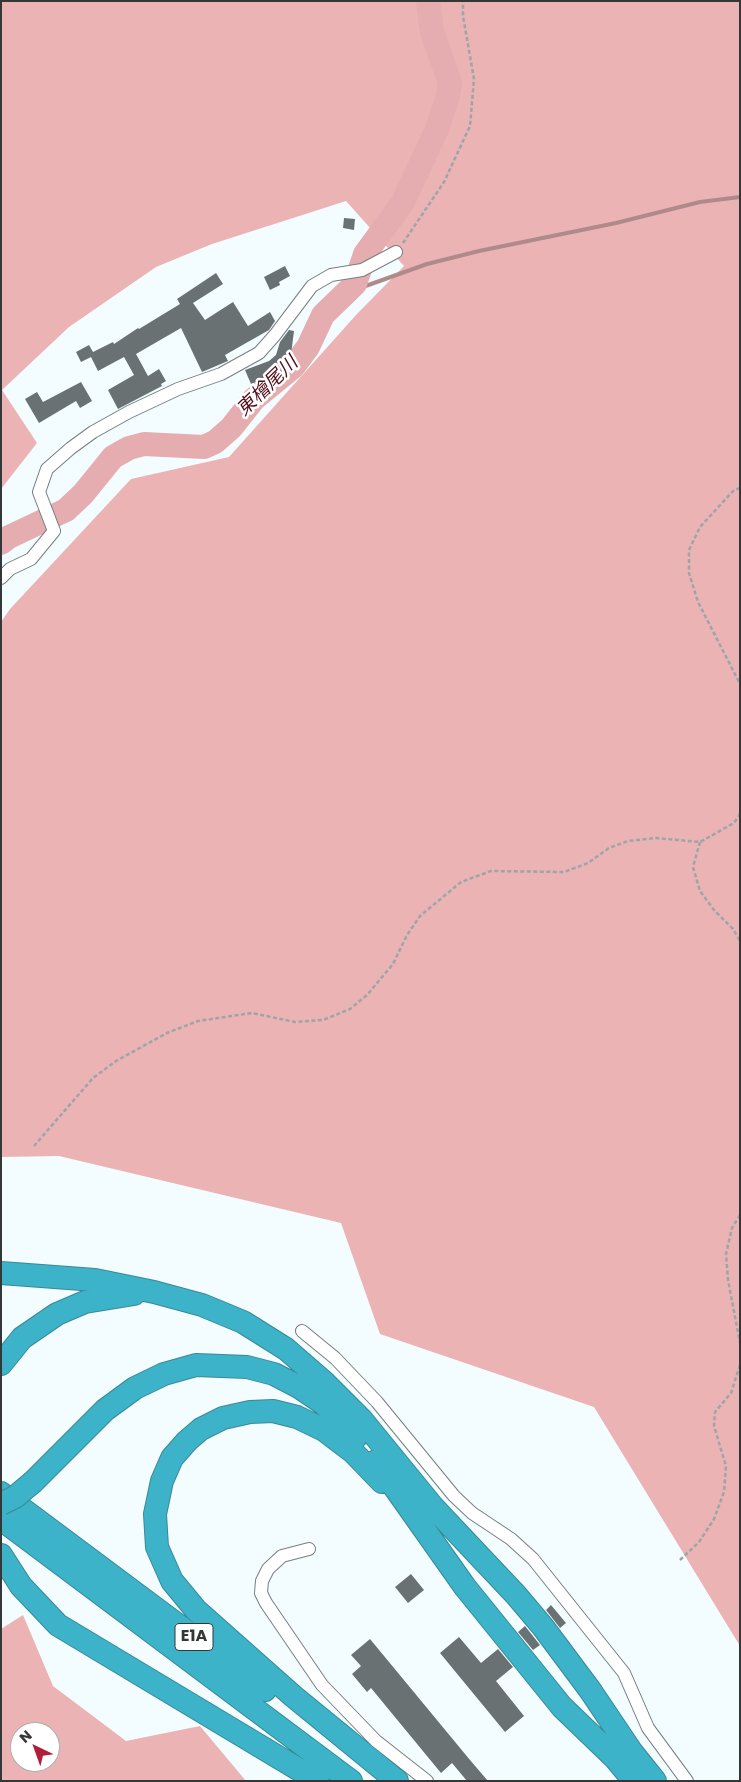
<!DOCTYPE html>
<meta charset="utf-8">
<style>
body{margin:0}
#map{position:relative;width:741px;height:1782px;overflow:hidden;background:#f3fdff;font-family:Poppins,sans-serif}
canvas{display:block}
.frame{position:absolute;inset:0;border:2px solid #343738;pointer-events:none}
.north{position:absolute;left:10px;top:1722px;width:50px;height:50px;box-sizing:border-box;background:#fff;border:1px solid #aeafaf;border-radius:50%;rotate:318deg;font-size:14px;font-weight:700;line-height:20px;text-align:center;color:#343738}
.north::after{content:'';display:block;margin:auto;width:18px;height:22px;background:#b11e3b;clip-path:polygon(50% 0,100% 100%,50% 72%,0 100%)}
</style>
<div id="map">
<canvas width="741" height="1782"></canvas>
<div class="frame"></div>
<div class="north">N</div>
</div>
<script>
const context = document.querySelector('canvas').getContext('2d');
context.lineJoin = 'round';
function fillPath(path, color) {
  context.fillStyle = color;
  context.fill(path, 'evenodd');
}
function poly(rows) {
  const path = new Path2D();
  for (const r of rows) {
    path.moveTo(r[0], r[1]);
    for (let i = 2; i < r.length; i += 2) path.lineTo(r[i], r[i + 1]);
  }
  return path;
}
function strokePath(path, color, width, dash) {
  context.strokeStyle = color;
  context.lineWidth = width;
  context.lineCap = dash ? 'butt' : 'round';
  context.setLineDash(dash || []);
  context.stroke(path);
}
function write(font, color, halo, rows, align = 'center') {
  context.font = font + ' Poppins,"Noto Sans JP",sans-serif';
  context.lineWidth = 5;
  context.setLineDash([]);
  context.textBaseline = 'middle';
  context.strokeStyle = halo;
  context.fillStyle = color;
  for (const [text, x, y, turn = 0] of rows) {
    context.save();
    context.translate(x, y);
    context.rotate((+turn || 0) * Math.PI / 180);
    context.textAlign = isNaN(turn) ? turn : align;
    if (halo) context.strokeText(text, 0, 0);
    context.fillText(text, 0, 0);
    context.restore();
  }
}
const forest = poly([
 [1,1,740,1,740,1646,594,1407,380,1334,341,1223,59,1156,1,1157,1,622,10,609,131,479,229,457,356,315,404,266,346,201,212,244,156,267,69,327,2,390,37,443,1,489],
 [23,1615,53,1686,126,1741,200,1726,246,1781,1,1781,1,1629],
 [20,1732,50,1732,50,1762,20,1762]
]);
const stream = poly([
 [346,293,427,264,479,251,616,223,700,202,740,197]
]);
const river = poly([
 [1,543,9,537,66,510,83,494,113,457,129,448,144,444,204,447,215,442,231,428,254,399,293,367,308,347,323,315,355,284,365,254,403,202,437,129,448,96,450,83,432,32,428,1]
]);
const building = poly([
 [344,218,355,219,354,230,343,228],
 [285,266,290,276,279,282,280,285,270,290,264,277],
 [216,273,223,284,193,303,205,320,233,302,248,326,270,312,275,321,269,330,225,355,228,361,202,372,181,328,136,354,148,376,159,369,166,381,161,384,162,386,118,409,108,390,134,375,124,357,98,371,91,357,81,362,76,352,89,345,93,352,113,342,114,344,138,328,139,329,180,304,177,299],
 [289,330,294,331,289,370,251,384,245,370,269,361,276,355,280,342],
 [81,382,92,401,80,408,76,401,39,423,25,399,37,392,43,402],
 [411,1574,424,1590,408,1603,395,1587],
 [551,1605,566,1623,560,1628,546,1610],
 [525,1626,540,1645,533,1650,518,1632],
 [459,1637,481,1663,498,1649,513,1667,496,1681,524,1716,505,1732,440,1653],
 [370,1639,470,1760,488,1781,467,1781,452,1763,441,1773,371,1688,367,1692,352,1674,361,1666,351,1655]
]);
const path = poly([
 [403,243,444,182,470,126,474,79,463,16,463,1],
 [740,488,734,490,700,527,689,550,689,573,698,602,740,684],
 [700,842,693,867,700,891,714,910,733,929,740,941],
 [34,1146,93,1078,116,1061,167,1033,198,1021,252,1013,295,1022,323,1020,350,1009,367,995,393,964,407,935,420,916,461,882,491,871,564,872,588,863,609,848,628,841,656,838,700,842,734,823,740,814],
 [740,1215,732,1228,726,1254,728,1280,740,1343],
 [680,1560,699,1542,714,1519,724,1492,726,1466,714,1426,715,1412,731,1393,740,1365]
]);
const minor = poly([
 [1,578,10,569,31,559,54,531,39,492,47,469,71,448,93,432,129,412,178,389,221,374,259,353,275,335,312,286,331,275,362,270,396,252],
 [302,1331,335,1358,377,1402,454,1496,472,1513,511,1539,533,1559,624,1673,648,1728,687,1781],
 [309,1549,282,1556,268,1569,262,1581,261,1593,266,1603,322,1685,376,1741,427,1781]
]);
const motorway = poly([
 [1,1273,95,1280,154,1292,202,1305,243,1322,286,1349,324,1382,362,1420,433,1507,516,1595,543,1627,590,1690,631,1751,655,1781],
 [1,1364,22,1338,57,1314,85,1302,134,1294],
 [376,1461,465,1587,562,1707,615,1758,634,1781],
 [33,1482,105,1410,135,1388,164,1374,196,1365,247,1367,274,1374,299,1387,324,1404,356,1437],
 [382,1482,353,1452,324,1430,297,1417,273,1411,250,1412,223,1418,201,1429,187,1441,172,1458,162,1481,155,1514,157,1547,172,1581,196,1610,293,1696,397,1781],
 [1,1493,265,1690],
 [1,1519,351,1781],
 [1,1555,21,1586,58,1625,318,1781]
]);
const motorwayBridge = poly([
 [1,1504,15,1497,33,1482]
]);
const shields = [
 [194,1637,38]
];
const shieldNames = [
 ["E1A",194,1637]
];
const waterNames = [
 ["東檜尾川",268,387,-44]
];
fillPath(forest, '#ebb3b4');
strokePath(stream, '#b08a8b', 4);
strokePath(river, '#e5adaf', 24);
fillPath(building, '#697172');
strokePath(minor, '#757e80', 14);
strokePath(motorway, '#3a8896', 24);
strokePath(path, '#9ea5a7', 2.5, [4, 2.5]);
strokePath(minor, '#fff', 12);
strokePath(motorway, '#3db3c9', 22);
strokePath(motorwayBridge, '#3a8896', 24, []);
strokePath(motorwayBridge, '#3db3c9', 22);
for (const [x, y, w] of shields) {
  const box = new Path2D();
  box.roundRect(x - w / 2, y - 13.5, w, 27, 4);
  context.fillStyle = '#fff';
  context.fill(box);
  strokePath(box, '#343738', 1);
}
write('bold 16px', '#343738', null, shieldNames);
write('italic 19px', '#500e19', '#fff', waterNames);
</script>
